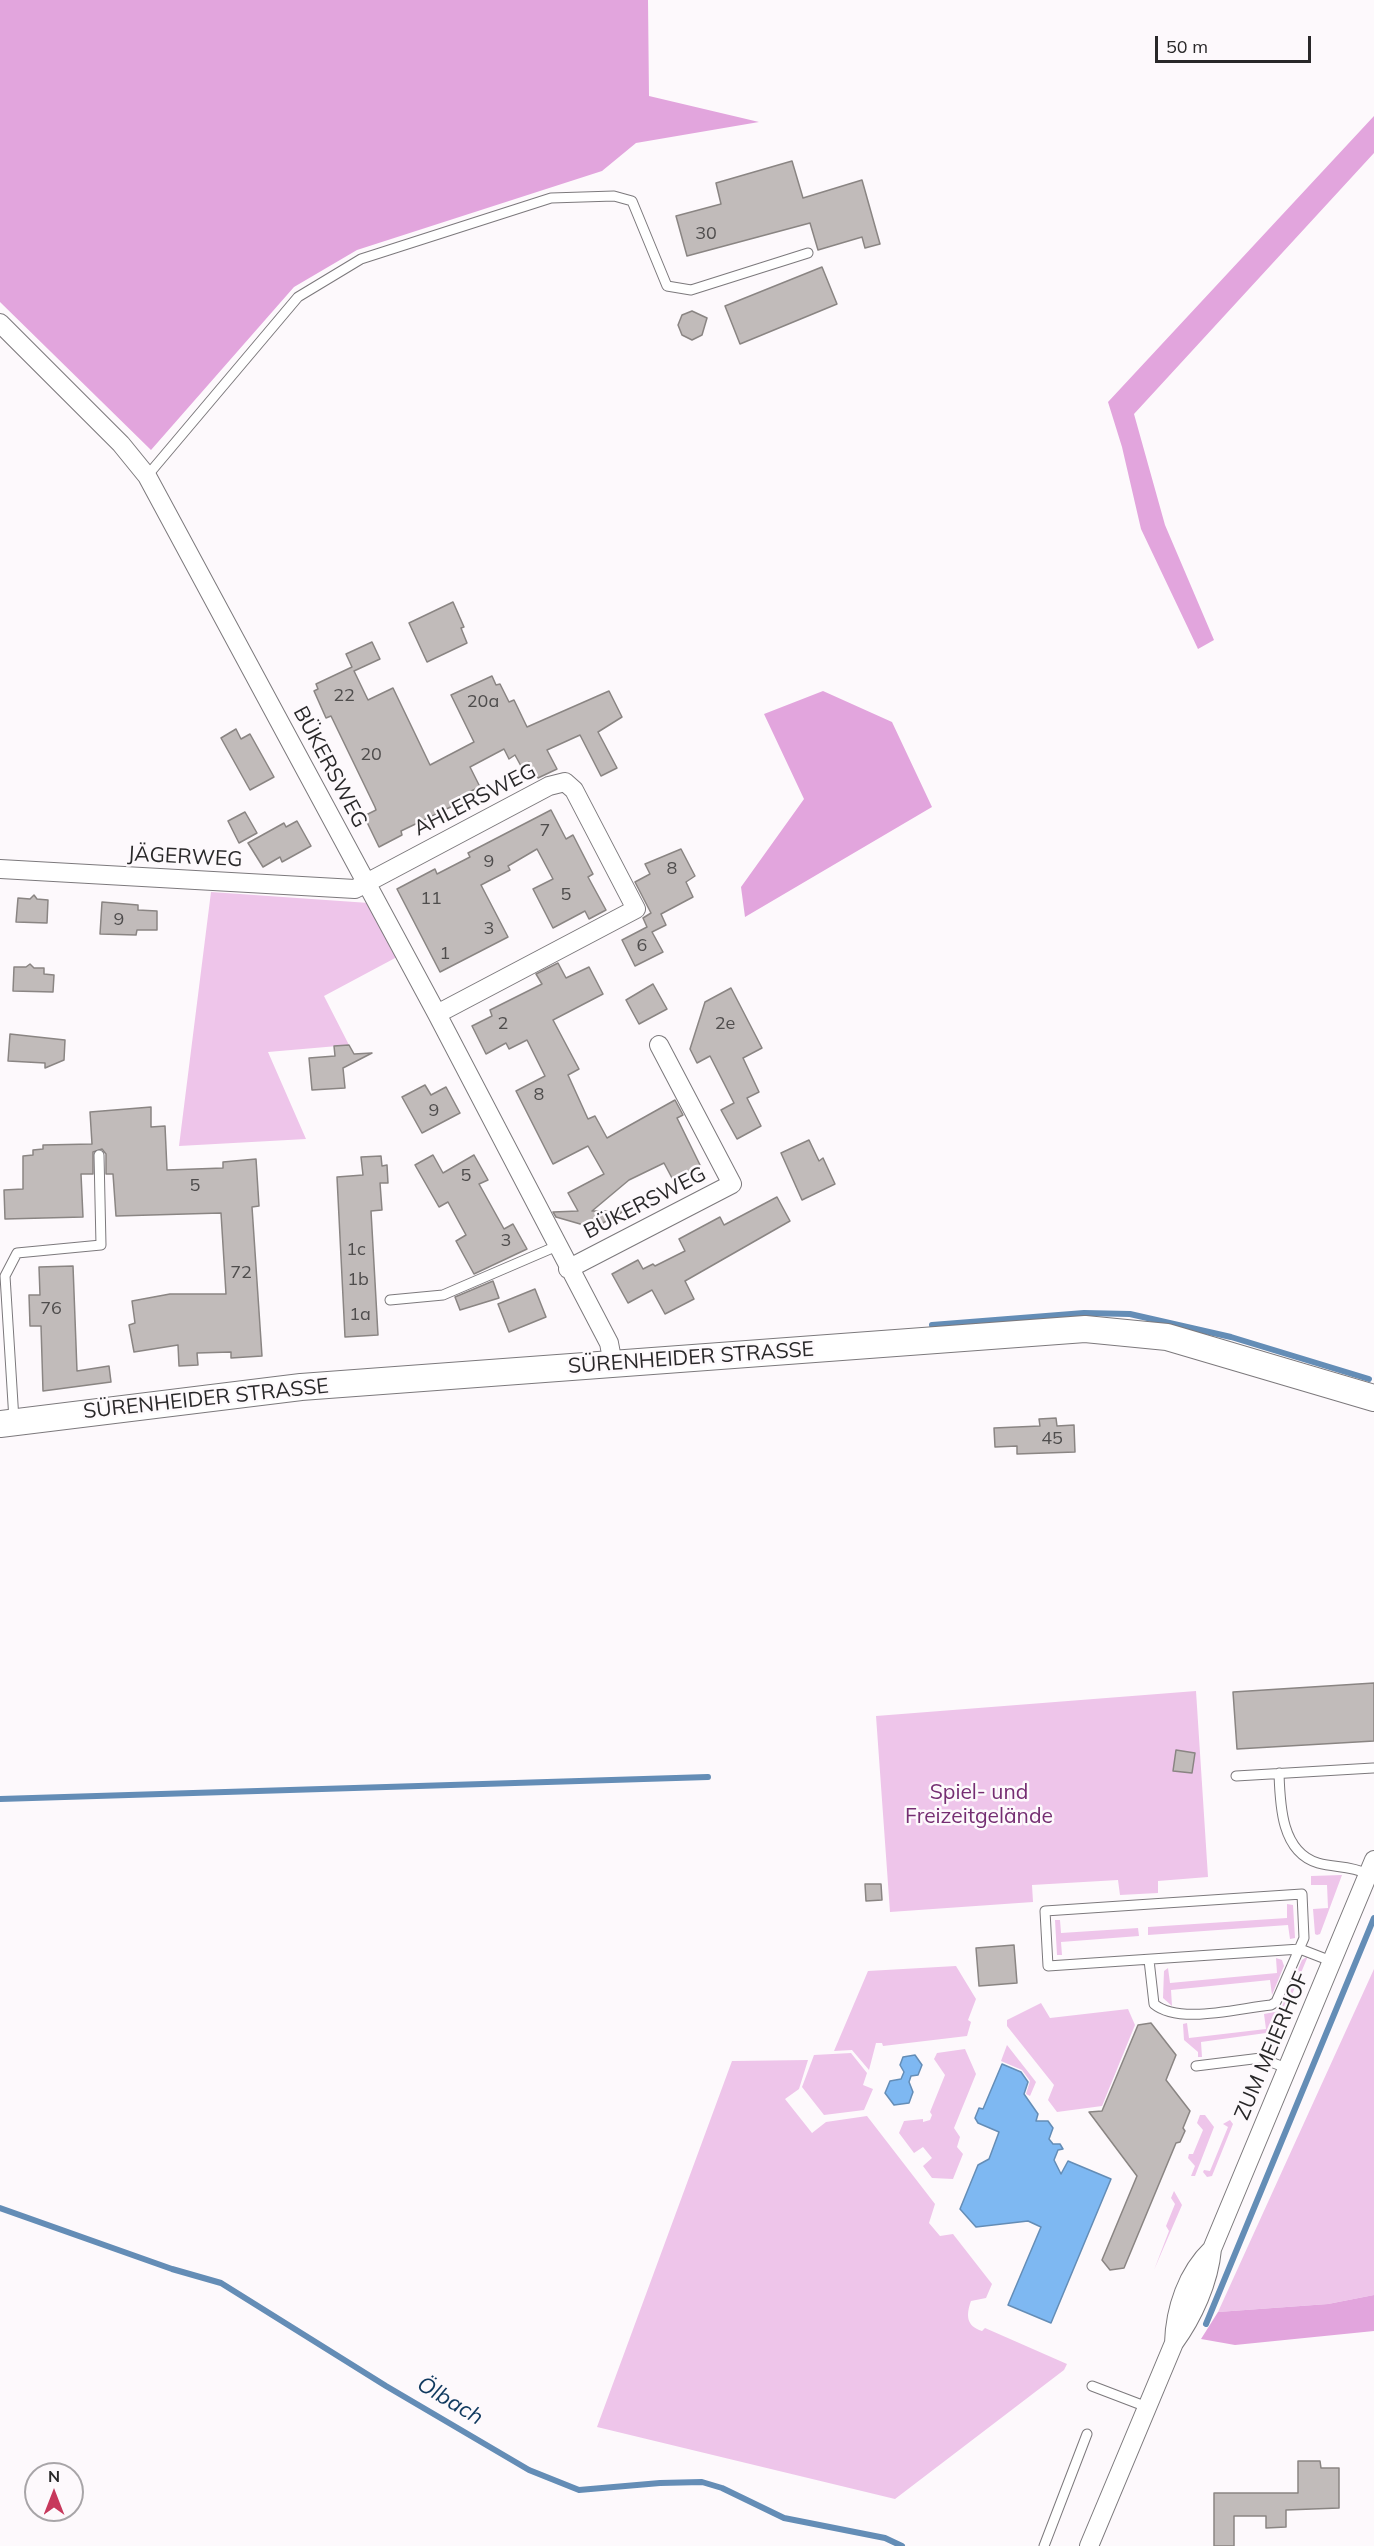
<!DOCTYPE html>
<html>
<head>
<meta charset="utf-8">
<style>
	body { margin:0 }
	#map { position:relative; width:1374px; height:2546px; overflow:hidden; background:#fdf9fc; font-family:Mulish,sans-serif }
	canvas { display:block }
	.north { position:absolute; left:24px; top:2462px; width:60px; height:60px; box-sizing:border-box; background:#fdf9fc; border:2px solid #a8a5a8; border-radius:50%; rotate:0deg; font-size:16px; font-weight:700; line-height:24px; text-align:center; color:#292829 }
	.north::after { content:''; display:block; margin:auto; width:21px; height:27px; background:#c7385c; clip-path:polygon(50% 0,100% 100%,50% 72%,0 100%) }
	.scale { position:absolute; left:1155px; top:36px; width:156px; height:27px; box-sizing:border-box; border:3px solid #292829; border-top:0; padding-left:8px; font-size:18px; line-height:21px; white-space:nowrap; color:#292829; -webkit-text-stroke:4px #fdf9fc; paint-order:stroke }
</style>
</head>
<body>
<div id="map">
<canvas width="1374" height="2546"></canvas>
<div class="north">N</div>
<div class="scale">50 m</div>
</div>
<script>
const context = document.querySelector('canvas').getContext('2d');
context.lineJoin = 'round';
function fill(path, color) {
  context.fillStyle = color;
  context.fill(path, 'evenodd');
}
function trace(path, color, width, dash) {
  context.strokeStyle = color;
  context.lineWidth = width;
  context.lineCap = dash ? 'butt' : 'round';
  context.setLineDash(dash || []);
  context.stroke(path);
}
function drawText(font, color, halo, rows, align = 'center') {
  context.font = font + ' Mulish,sans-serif';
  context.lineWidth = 5;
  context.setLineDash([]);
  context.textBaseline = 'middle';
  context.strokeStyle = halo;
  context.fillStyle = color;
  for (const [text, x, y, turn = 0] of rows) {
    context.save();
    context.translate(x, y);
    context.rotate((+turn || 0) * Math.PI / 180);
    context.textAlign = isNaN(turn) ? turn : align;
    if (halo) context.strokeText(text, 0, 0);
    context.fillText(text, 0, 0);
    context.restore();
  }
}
const green = new Path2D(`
	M211,892L369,903L397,957L324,996L349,1045L268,1052L306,1139L179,1146Z
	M1196,1691L1208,1877L1158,1881V1893L1120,1895L1118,1880L1032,1885L1033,1902L890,1912L876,1716Z
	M1342,1875L1320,1934L1317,1935L1315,1934L1313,1909L1328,1908L1327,1885H1311V1876Z
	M1287,1904L1293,1905L1295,1938L1290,1939L1288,1925L1148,1935V1927L1287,1918Z
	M1055,1920H1060L1061,1933L1138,1928L1139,1936L1061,1942L1062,1955H1057Z
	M1308,1956L1283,2016L1282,2027L1273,2049L1268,2048L1266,2033L1201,2042L1202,2057H1198V2052L1184,2040L1183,2024L1187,2023L1189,2038L1266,2029L1264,2014L1280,2011L1302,1960Z
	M1276,1958L1282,1960L1284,1966L1272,1995L1270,1980L1171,1990L1172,2006L1163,1998L1164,1971L1168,1968L1170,1983L1277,1973Z
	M956,1966L976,1999L968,2020L971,2022L967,2036L883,2046L882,2043H876L869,2070L852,2050L834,2051L868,1971Z
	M1374,1969V2295L1328,2304L1218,2312Z
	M1041,2003L1050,2018L1128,2009L1135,2025L1102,2106L1057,2112L1048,2100L1054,2085L1007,2026V2020Z
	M1007,2045L1036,2082L1030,2096L1026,2094L1030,2081L1022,2070L1001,2061Z
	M965,2049L976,2074L954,2128L960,2137L957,2147L963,2154L953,2179L932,2178L923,2166L932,2158L923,2147L914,2153L899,2133L904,2121L923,2119V2122L930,2120L932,2115L930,2112L945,2075L934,2059L937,2053Z
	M851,2053L867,2073L863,2085L873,2089L864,2110L824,2115L802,2087L814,2055Z
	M808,2060L799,2089L785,2099L812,2133L826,2122L867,2116L935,2204L929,2223L940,2236L953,2234L992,2284L986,2298L971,2301C966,2315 966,2326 982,2331L985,2328L1067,2364L1064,2370L895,2499L597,2427L732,2061Z
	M1200,2115H1205L1214,2127L1195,2176H1191L1195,2166L1188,2158L1189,2154H1193L1203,2130L1197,2123Z
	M1230,2120L1233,2124L1212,2176L1207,2177L1203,2172L1204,2170L1210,2171L1228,2127L1223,2124Z
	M1174,2191L1182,2205L1154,2270L1169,2231L1166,2226L1175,2204L1171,2198Z`);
const forest = new Path2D(`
	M0,0H648L649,96L759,122L636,143L602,171L357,250L294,287L151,450L0,302Z
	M1374,116V153L1134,414L1165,525L1214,640L1198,649L1141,529L1122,447L1108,402Z
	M823,691L892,722L932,807L745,917L741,887L804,799L764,714Z
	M1374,2295V2331L1235,2345L1201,2339L1218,2312L1328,2304Z`);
const water = new Path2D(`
	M915,2055L922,2065L918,2075L911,2076L909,2082L913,2092L909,2103L894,2105L885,2093L890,2081L901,2079L904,2072L900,2065L903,2057Z
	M1002,2064L1021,2072L1028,2082L1024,2094L1038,2114L1036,2121H1048L1053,2128L1049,2139L1053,2144H1060L1063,2149L1058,2150L1054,2160L1061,2174L1068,2161L1111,2179L1051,2323L1008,2305L1041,2227L1028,2221L976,2227L960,2209L978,2165L989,2159L999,2132L978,2123L975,2118L979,2108L983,2109Z`);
const stream = new Path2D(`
	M932,1325L1084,1313L1130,1314L1231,1337L1369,1379
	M0,1799L708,1777
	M0,2208L172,2269L221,2283L386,2386L529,2470L579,2490L660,2483L702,2482L722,2488L784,2518L885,2538L902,2546
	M1206,2324L1374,1918`);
const building = new Path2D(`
	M792,161L803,198L862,180L880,244L865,248L862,237L818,250L810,223L687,256L676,216L721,204L716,183Z
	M822,267L837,304L740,344L725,306Z
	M692,311L707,318L702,335L692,340L682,335L678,325L682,315Z
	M453,602L464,627L461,628L467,643L427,662L409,623Z
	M372,642L380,659L354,671L368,700L393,688L430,765L474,742L451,695L492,676L496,685L500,684L509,702L514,700L527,727L609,691L622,717L598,732L617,768L601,776L580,735L547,750L557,769L538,778L529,762L521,766L515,755L509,759L504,749L470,767L480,787L460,796L463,801L401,831L402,835L379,847L364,816L376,810L375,807L331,716L326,718L314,691L318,689L316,684L352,667L346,654Z
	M236,729L241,739L250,734L274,777L250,790L221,738Z
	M551,810L566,839L573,835L593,874L588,877L606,910L589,919L585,911L553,928L533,889L553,879L537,849L508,866L510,870L481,885L508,937L440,972L397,889L435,869L437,874L470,857L468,853Z
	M245,812L257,833L239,843L228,821Z
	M297,821L311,846L282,862L280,857L263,867L248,843L284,823L286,827Z
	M681,849L695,876L686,882L693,897L661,914L666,925L652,932L663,952L635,966L622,940L647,927L643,918L651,913L635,882L650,874L645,864Z
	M34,895L37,899L48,900L47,923L16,922L18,898L30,899Z
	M102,902L138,905V910L157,911V930H137L136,935L100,934Z
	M558,963L566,978L589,967L603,994L553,1020L579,1069L568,1075L588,1119L595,1116L607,1138L675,1100L683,1115L677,1118L701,1167L679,1178H672L664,1163L629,1180L592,1211H624L594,1228L556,1217L553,1212L578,1211L568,1193L604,1174L588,1146L553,1164L516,1091L545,1076L527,1040L509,1049L506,1043L486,1054L472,1026L492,1016L490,1010L542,984L536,974Z
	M30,964L34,968H44V974L54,975L53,992L13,991L14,967H26Z
	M653,984L667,1009L639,1024L626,1000Z
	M731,988L762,1048L743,1058L759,1092L747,1098L761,1126L737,1139L721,1110L734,1103L710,1056L697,1063L690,1049L705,1002Z
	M10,1034L65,1040L64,1060L45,1068V1063L8,1061Z
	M349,1045L354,1054L372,1053L343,1068L345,1088L312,1090L309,1058L335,1056L334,1046Z
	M425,1085L431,1095L446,1087L460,1113L422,1133L402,1097Z
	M151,1107V1127L165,1126L167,1170L223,1168V1162L256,1159L259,1206L252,1207L262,1356L231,1358V1352L197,1353L198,1365L179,1366L178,1345L134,1352L129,1325L135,1323L132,1301L170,1294H226L221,1213L116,1216L113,1174H106V1154L102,1149L93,1152V1174H81L83,1217L5,1219L4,1190L23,1189V1156L33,1155V1150L43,1149V1145L92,1144L90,1112Z
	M809,1140L819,1161L823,1158L835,1184L802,1200L781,1153Z
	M433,1155L443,1173L474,1155L488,1180L479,1184L504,1229L513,1224L527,1249L474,1274L456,1241L466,1235L448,1202L439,1207L415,1165Z
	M381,1156L382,1166L387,1165L388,1183H380L382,1210L371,1211L378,1335L345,1337L337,1177L363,1175L361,1157Z
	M777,1197L790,1221L685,1281L694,1299L665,1314L652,1290L628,1303L612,1274L638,1260L643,1269L653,1264L655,1266L685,1251L679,1239L720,1217L724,1225Z
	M73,1266L77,1371L109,1366L111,1382L43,1391L41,1326H30L29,1295H40L39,1267Z
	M493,1281L499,1298L460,1310L455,1297Z
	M535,1289L546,1317L509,1332L498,1304Z
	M1056,1418L1057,1426L1074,1425L1075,1452L1017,1454V1446L995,1447L994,1428L1040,1426L1039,1419Z
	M1374,1683V1741L1237,1749L1233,1692Z
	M1176,1750L1195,1753L1192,1773L1173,1771Z
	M865,1884H881L882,1900L866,1901Z
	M1014,1945L1017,1983L979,1986L976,1948Z
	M1151,2023L1176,2055L1166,2080L1190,2111L1183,2128L1185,2131L1180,2142L1176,2143L1124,2268L1110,2270L1102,2260L1137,2176L1089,2112L1102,2111L1138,2025Z
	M1298,2461H1320L1321,2468H1339V2508L1286,2510V2527L1266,2528V2516H1234V2546H1214V2493H1298Z`);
const service = new Path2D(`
	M147,476L298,297L361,259L551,198L614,196L632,201L667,286L691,290L808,253
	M390,1300L443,1295L557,1246
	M14,1420L5,1276L17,1253L101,1245L99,1155
	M1279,1773C1280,1804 1281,1852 1318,1863C1336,1868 1349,1865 1368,1874
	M1236,1776L1373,1768
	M1149,1960L1154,2004C1179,2025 1239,2008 1271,2005L1276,2002L1304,1938L1302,1894L1045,1911L1048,1966L1300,1949L1331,1961
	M1196,2066L1261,2058L1286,2068
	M1092,2386L1147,2407
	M1044,2546L1087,2434`);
const minor = new Path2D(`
	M0,323L121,444L147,476L437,1014L609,1343L613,1364
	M0,869L355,889L549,786L565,782L574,790L636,909L437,1014
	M568,1269L732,1184L659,1045
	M1174,2343C1175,2309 1187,2273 1212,2249
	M1089,2546L1174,2343C1193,2317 1209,2282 1212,2249L1374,1860`);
const secondary = new Path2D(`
	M0,1424L301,1387L1085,1329L1167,1337L1374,1398`);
const numberNames = [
	["30",706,234],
	["22",344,696],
	["20a",483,702],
	["20",371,755],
	["7",545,831],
	["9",489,862],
	["8",672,869],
	["5",566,895],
	["11",431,899],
	["9",119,920],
	["3",489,929],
	["6",642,946],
	["1",445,954],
	["2",503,1024],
	["2e",725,1024],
	["8",539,1095],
	["9",434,1111],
	["5",466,1176],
	["5",195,1186],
	["3",506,1241],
	["1c",356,1250],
	["72",241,1273],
	["1b",358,1280],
	["76",51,1309],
	["1a",360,1315],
	["45",1052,1439]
];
const streetNames = [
	["BÜKERSWEG",330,767,62],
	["AHLERSWEG",475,800,-27],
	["JÄGERWEG",185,857,3],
	["BÜKERSWEG",645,1203,-27],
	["SÜRENHEIDER STRASSE",691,1358,-4],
	["SÜRENHEIDER STRASSE",206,1399,-6],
	["ZUM MEIERHOF",1272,2046,-67]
];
const parkNames = [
	["Spiel- und",979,1793],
	["Freizeitgelände",979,1817]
];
const waterNames = [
	["Ölbach",450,2401,31]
];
fill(green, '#eec5ea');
fill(forest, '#e2a5dd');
fill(water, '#7eb8f2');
trace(water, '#648db6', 1.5);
trace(stream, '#648db6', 6);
fill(building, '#c1bbba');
trace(building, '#8a8583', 1.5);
trace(service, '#7c797c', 11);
trace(minor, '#7c797c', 20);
trace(secondary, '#7c797c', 28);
trace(service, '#fff', 9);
trace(minor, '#fff', 18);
trace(secondary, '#fff', 26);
drawText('18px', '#4f4d4d', null, numberNames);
drawText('21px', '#292829', '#fdf9fc', streetNames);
drawText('21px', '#752e72', '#fdf9fc', parkNames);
drawText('italic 22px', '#0f395e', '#fdf9fc', waterNames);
</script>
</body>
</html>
